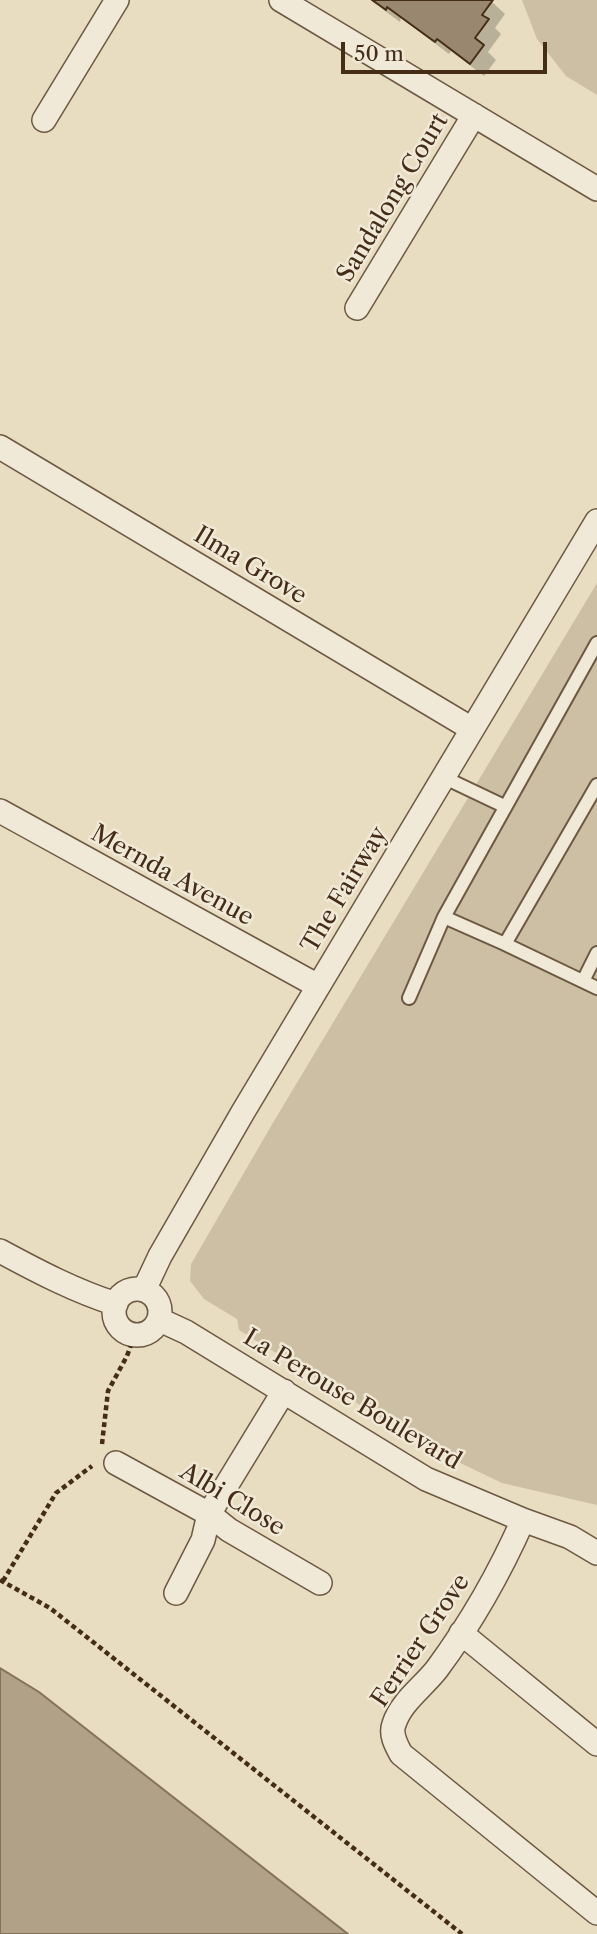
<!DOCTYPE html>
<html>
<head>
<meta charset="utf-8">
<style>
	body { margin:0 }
	#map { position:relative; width:597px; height:1934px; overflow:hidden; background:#e8ddc1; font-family:"Libre Caslon Text",serif }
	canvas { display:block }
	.scale { position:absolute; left:341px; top:42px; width:206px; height:32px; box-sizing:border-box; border:4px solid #442c17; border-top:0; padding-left:9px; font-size:21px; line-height:24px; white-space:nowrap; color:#442c17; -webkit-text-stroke:5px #f0e9d7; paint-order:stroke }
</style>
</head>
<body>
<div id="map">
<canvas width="597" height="1934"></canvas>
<div class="scale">50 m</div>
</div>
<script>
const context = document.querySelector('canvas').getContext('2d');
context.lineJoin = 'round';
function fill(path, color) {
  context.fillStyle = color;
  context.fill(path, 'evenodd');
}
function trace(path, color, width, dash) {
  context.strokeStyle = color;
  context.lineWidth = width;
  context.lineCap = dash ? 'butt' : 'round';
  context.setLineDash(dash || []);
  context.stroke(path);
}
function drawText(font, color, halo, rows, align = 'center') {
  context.font = font + ' "Libre Caslon Text",serif';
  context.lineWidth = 5;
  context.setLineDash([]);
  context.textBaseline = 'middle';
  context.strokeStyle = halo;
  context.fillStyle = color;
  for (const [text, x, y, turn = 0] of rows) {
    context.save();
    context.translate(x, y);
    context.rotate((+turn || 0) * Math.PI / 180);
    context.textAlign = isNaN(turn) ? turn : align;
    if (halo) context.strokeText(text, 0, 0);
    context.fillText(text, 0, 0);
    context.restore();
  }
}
const green = new Path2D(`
	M522,0H597V95L566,76L537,39Z
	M597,583V1505L502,1483L431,1449L239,1330L237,1319L204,1299L190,1281L191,1264L274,1121Z`);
const water = new Path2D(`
	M0,1668L39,1692L348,1934H0Z`);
const shadow = new Path2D(`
	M374,0H494L492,2L505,14L495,28L501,34L488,52L496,60L484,76L451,51L449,54L401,18L400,22L385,11Z`);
const building = new Path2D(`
	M372,0H493L482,15L489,19L475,38L484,45L470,64L437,39L435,42L387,7L386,10Z`);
const path = new Path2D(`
	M102,1444L108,1391L127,1356L134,1336
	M0,1580L50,1608L462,1934
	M3,1581L56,1493L92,1466`);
const service = new Path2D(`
	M443,777L504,806
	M444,917L505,944L597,988
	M505,944L597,785
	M583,981L597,953
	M409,998L444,917L597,643`);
const minor = new Path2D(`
	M281,0L597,189
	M44,120L117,0
	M357,308L474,115
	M0,447L472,729
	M0,811L318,986
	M0,1251C37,1271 75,1291 116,1304
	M114 1312a23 23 0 1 1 46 0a23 23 0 1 1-46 0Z
	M144,1290L160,1256L243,1112L597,521
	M160,1320L186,1332L426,1479L523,1520L570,1537L597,1553
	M116,1463L209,1514L229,1530L320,1583
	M523,1520C500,1572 471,1623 437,1669C423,1687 401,1702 394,1724C390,1734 396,1745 401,1754L597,1913
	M176,1593L203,1540L209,1514L284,1391
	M461,1633L597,1744`);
const streetNames = [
	["Sandalong Court",393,198,-59],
	["Ilma Grove",250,566,31],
	["Mernda Avenue",172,876,29],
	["The Fairway",345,890,-59],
	["La Perouse Boulevard",352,1400,31],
	["Albi Close",232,1500,31],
	["Ferrier Grove",421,1641,-56]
];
fill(green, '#ccbfa4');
fill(water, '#b0a187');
trace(water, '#85725a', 2);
fill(shadow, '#0003');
fill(building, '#99886f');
trace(building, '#442c17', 2);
trace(service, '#6d5842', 16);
trace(minor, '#6d5842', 26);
trace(path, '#442c17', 4.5, [5, 3.5]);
trace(service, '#f0e9d7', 12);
trace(minor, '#f0e9d7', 23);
drawText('24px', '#442c17', '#f0e9d7', streetNames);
</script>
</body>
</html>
